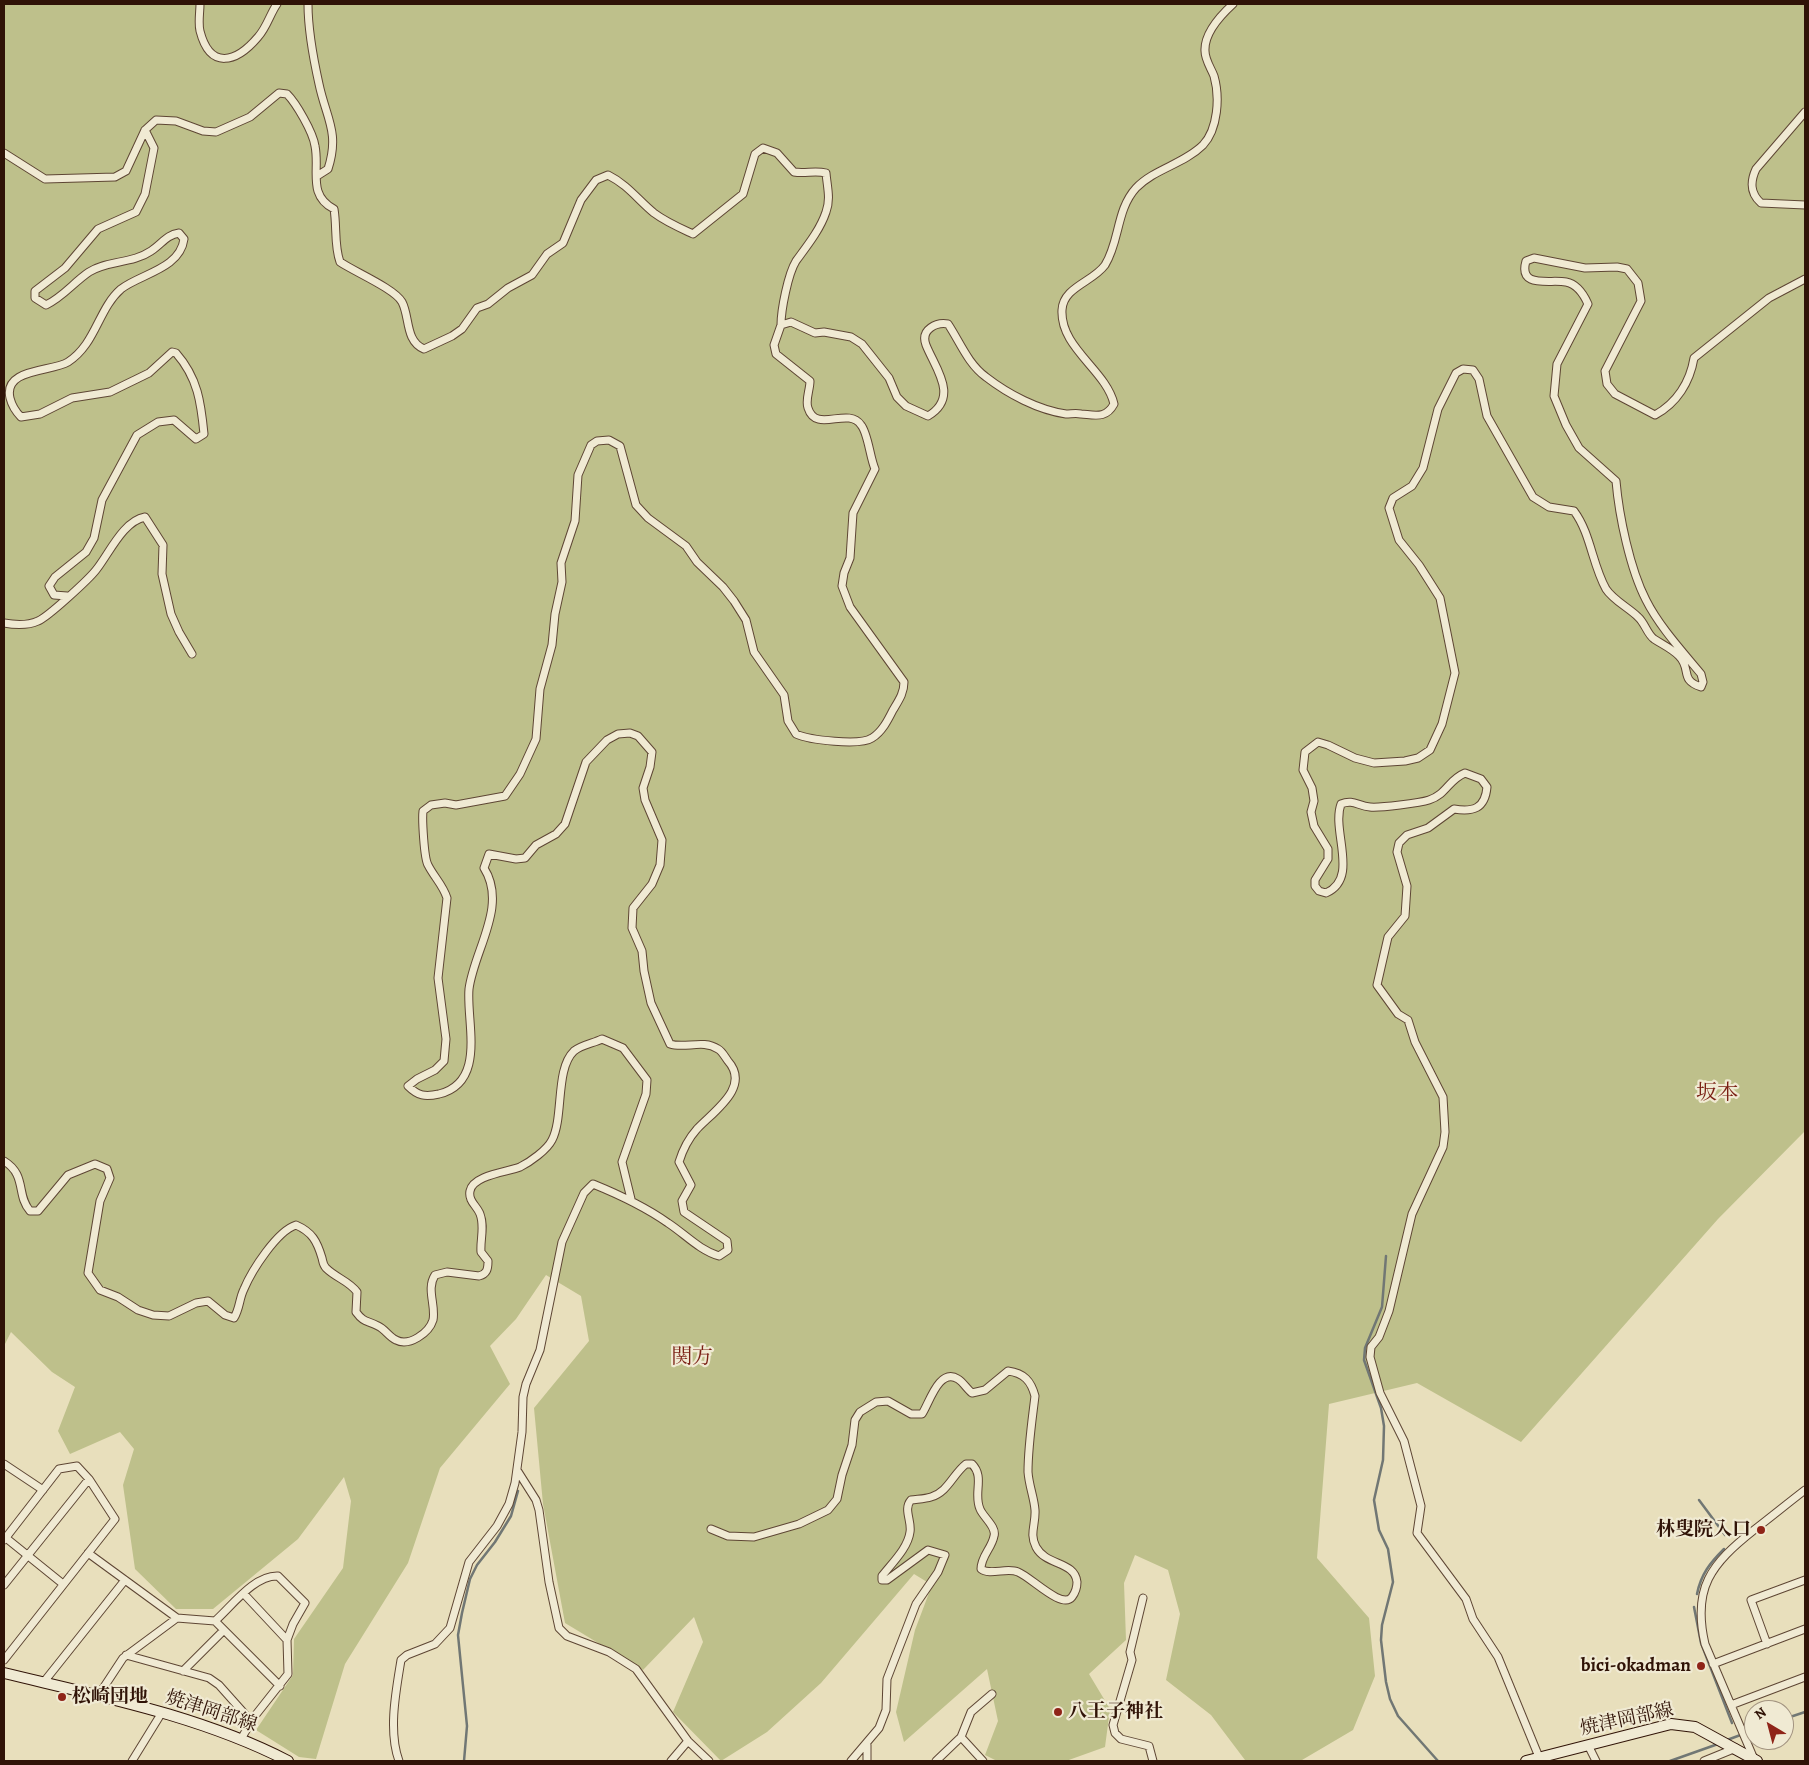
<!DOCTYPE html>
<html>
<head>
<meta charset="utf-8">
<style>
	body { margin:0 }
	#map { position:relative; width:1809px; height:1765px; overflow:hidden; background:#e8dfbc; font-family:Alegreya,serif }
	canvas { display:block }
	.frame { position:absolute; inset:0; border:5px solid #301307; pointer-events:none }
	.north { position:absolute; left:1744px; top:1700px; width:50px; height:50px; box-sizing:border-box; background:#f0ead3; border:1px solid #a39481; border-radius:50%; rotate:323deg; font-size:14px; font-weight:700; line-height:20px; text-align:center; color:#301307 }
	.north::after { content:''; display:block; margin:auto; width:18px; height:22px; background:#8f2418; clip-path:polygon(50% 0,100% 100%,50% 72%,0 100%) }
</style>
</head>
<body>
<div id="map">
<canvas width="1809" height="1765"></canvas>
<div class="frame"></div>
<div class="north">N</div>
</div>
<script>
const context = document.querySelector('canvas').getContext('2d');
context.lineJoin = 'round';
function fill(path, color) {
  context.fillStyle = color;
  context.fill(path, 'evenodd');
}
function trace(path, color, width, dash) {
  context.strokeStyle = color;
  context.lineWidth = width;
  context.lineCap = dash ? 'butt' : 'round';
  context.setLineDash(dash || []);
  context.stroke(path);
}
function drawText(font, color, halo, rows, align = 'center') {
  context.font = font + ' Alegreya,"Noto Serif JP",serif';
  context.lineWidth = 4.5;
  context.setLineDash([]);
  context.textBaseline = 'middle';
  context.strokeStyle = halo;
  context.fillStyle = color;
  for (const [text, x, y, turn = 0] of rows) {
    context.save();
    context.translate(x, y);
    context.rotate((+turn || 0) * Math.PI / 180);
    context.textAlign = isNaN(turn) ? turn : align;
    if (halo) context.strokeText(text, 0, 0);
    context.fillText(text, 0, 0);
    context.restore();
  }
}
const green = new Path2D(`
	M4,4H1805V1131L1718,1219L1521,1442L1417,1383L1329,1404L1317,1558L1369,1618L1375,1676L1353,1730L1302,1760H1245L1211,1715L1166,1680L1180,1614L1168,1570L1135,1555L1124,1583L1126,1640L1089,1674L1110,1709L1105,1747L1066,1761H997L985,1755L998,1721L987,1669L904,1742L896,1712L915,1630L932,1585L914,1574L821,1683L767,1732L721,1761L673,1712L703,1642L694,1617L643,1670L565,1623L543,1504L534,1408L589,1341L581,1296L546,1275L516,1319L490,1346L510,1384L440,1468L408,1563L345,1664L316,1759L299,1757L256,1730L293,1675L294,1639L343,1568L351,1501L344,1477L298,1539L213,1609H176L135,1569L123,1485L134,1449L120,1432L70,1454L58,1431L75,1387L52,1372L11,1332L4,1346Z`);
const stream = new Path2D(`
	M1386,1256L1382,1307L1365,1348L1364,1360L1381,1408L1384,1426L1383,1460L1374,1500L1379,1530L1388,1549L1393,1582L1382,1625L1381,1640L1386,1682L1390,1699L1398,1716L1438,1761
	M1699,1500L1725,1535
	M1697,1594C1701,1574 1710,1563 1724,1549
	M1694,1607L1701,1643L1732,1723
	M1784,1719L1805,1712
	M1727,1740L1754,1730
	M464,1761L467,1726L458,1635L462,1613L470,1579L477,1565L495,1542L511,1516L518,1491
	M1670,1761L1718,1744`);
const street = new Path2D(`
	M200,4C200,12 198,23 200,31C210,70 236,63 258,37C267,27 270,14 277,4
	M308,4C308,31 313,57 319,84C326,118 340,132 328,169L317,176
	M1805,112L1756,169C1750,182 1750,193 1761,203L1805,205
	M4,153L45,179L115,177L126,171L145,130L156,120L176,121L203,131L216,132L250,117L279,93L287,94C296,103 313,132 315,146C320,170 307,195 334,209C337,226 334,246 340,262C355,272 395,289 402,302C410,317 405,341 424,349L452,336L462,329L477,308L488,304L508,288L532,275L547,254L563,243L581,200L596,180L608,175C628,185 638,200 654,213C666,222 680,228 693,234L743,194L755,154L763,148L777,153L794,172C806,174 814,170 826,173C827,186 831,199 826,212C820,230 807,246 796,261C788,274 781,310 781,325
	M67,596L54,595L49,586L55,577L86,552L94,538L102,500L137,435L158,422L174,420L196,439L204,434C201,403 198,378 176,353L172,352L149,373L110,392L72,398L40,414L21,417C15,411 12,406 10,398C3,368 52,372 68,362C96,344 98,309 121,289C140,274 180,269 184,239L179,233C166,235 162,244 151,251C132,264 108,260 89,272C74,282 63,297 46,305L35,298V291L65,268L98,229L136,212L145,194L154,148L145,130
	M4,623C15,625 27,626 38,621C48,617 89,579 96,570C109,554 123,521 145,517L163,545L162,574L171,614L179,632L192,654
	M4,1161C27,1175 16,1195 30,1211H38L68,1175L95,1164L107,1169L110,1178L100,1201L88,1273L100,1290L118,1297L138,1310L153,1315L169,1316L196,1303L208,1301L225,1315L234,1318C240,1308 239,1299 244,1289C252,1270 277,1231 296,1225C312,1232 317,1241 322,1258C323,1262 323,1265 326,1268C336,1278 349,1281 357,1292L356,1312C364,1323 367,1320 378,1326C385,1329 389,1337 396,1340C409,1347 429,1333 433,1320C436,1305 426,1289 435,1275L447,1272L479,1276C487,1274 488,1269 488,1261L481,1252C480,1239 485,1227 480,1214C477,1206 468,1201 470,1191C473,1175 508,1172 520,1167C530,1162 547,1150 552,1140C564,1117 555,1069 574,1051C581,1045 594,1043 602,1039L623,1048L647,1080L646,1094L622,1162L631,1199
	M4,1464L43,1490
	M517,1470L536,1500L539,1510L549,1582L559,1628L567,1636L609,1652L636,1669L688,1741L709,1761
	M711,1529L728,1536L754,1537L799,1524L828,1510L837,1499L842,1475L852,1445L855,1420L860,1412L876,1402L888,1401L911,1414H922C929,1404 939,1367 958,1379C963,1382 967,1389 972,1393L985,1390L1008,1371C1024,1373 1031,1381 1035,1396C1032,1421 1028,1447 1028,1472C1029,1486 1034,1497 1035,1510C1036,1524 1029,1534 1036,1547C1046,1566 1075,1561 1077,1582C1077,1587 1075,1593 1072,1597C1062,1610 1031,1577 1018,1572C1007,1567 990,1576 981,1569C981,1556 992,1548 994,1536C997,1527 983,1517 980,1509C973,1493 985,1477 972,1464H966C953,1474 948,1492 931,1497C925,1499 918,1499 911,1500C903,1509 912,1521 910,1532C908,1548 892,1563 882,1576V1580H887L928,1550L945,1555L938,1572L916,1604L887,1679L886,1710L879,1728L851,1761
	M6,1538L63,1584
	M4,1540L59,1469L77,1466L89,1479L115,1519L4,1660
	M88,1553L177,1618L123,1658L98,1696
	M4,1585L89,1479
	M244,1594L287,1640
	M1143,1598L1130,1652L1132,1660L1113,1725L1115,1733L1121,1739L1149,1746L1153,1761
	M177,1618L215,1621C232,1606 254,1575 278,1576L305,1603L293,1624L287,1640L288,1674L254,1717L241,1739
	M215,1621L280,1686
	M1767,1644L1751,1600L1805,1580
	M126,1655L209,1678L219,1685L252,1722
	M1713,1664L1805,1629
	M183,1671L224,1630
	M43,1683L125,1580
	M1731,1705L1805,1677
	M961,1737L983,1761
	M867,1745V1761
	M1588,1745L1596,1761
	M1539,1757L1498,1657L1473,1619L1466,1599L1417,1533L1421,1506L1404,1441L1380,1393L1370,1357L1371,1347L1379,1337L1389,1311L1412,1214L1443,1147L1445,1132L1443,1097L1415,1042L1408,1020L1398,1014L1377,985L1388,937L1405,916L1407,886L1397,852L1399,843L1407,835L1428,828L1454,809C1473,812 1485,809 1487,787L1481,779L1465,773C1448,780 1447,794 1429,800C1420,803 1380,808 1370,807C1358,806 1353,799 1341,804C1331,831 1360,878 1326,893L1319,891L1315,886V880L1328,859V849L1314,826L1311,812L1314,801L1312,788L1303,770L1305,752L1318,742L1328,745L1355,758L1374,763L1405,761L1418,758L1430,750L1442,724L1455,673L1440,598L1419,565L1399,540L1389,508L1393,498L1412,486L1423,468L1438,409L1456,373L1463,369L1473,370L1479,379L1487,416L1533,497L1549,507L1574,511C1591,534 1592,564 1606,589C1613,600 1629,608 1638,617C1645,623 1647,634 1654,639C1663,645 1671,648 1679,656C1692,669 1679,680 1701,687L1703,682L1701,674C1682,651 1659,626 1646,600C1630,569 1619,516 1616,481L1579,448L1566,425L1554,396L1557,364L1588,304C1584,295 1577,284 1566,282C1550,279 1518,289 1526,261L1534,258L1585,268L1617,267L1627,269L1638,283L1641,301L1605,371L1607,384L1615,394L1655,415C1677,403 1690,382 1694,358L1769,298L1805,279
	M1754,1759L1705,1644C1692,1588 1711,1564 1754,1530C1771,1517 1788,1503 1805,1490
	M132,1761L161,1714
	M399,1761C388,1731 396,1691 401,1660L407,1655L435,1644L450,1628L469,1562L497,1526L509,1504L515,1483L522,1432L523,1397L526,1384L540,1350L562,1242L584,1193L593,1184C620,1195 644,1206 668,1223C685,1234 699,1250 719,1256L728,1250L727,1241L684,1212L682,1201L691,1185L679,1162C683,1149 688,1139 697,1129C714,1111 751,1087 728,1061C725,1057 722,1051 718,1049C703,1039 685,1049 670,1044L651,1003L644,971L642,951L632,928L633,908L652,884L660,865L662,840L645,800L643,788L650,767L652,752L638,736L630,733L618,734L607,740L586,762L565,824L556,834L536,845L525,858L516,859L489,854L484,868C508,906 474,950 469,989C466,1022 487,1082 439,1094C425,1097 418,1096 408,1086L417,1079L435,1070L444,1061L446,1039L438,978L447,898C443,885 434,877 428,865C424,858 422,819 423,811L431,805L445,803L456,805L505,796L520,774L536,739L540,689L552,645L555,614L562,582L561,563L575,521L578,475L591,445L597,441L609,440L620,446L636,505L648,518L686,546L697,562L723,587L734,601L746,620L754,652L784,695L788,721L796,734C809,740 860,746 872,738C882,732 888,720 893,710C899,700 904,693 904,682L850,607L842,586L844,573L850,558L853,513L875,469C870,458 868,433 861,425C848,406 816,434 808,408C805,400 810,390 810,381L776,354L774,345L781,325L791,322L815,333L824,332L851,337L862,344L889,378L897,397L906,406L928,416C960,397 935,368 926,345C920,329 937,322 948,324C960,342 968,364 986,377C1008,394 1038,410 1066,414C1071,414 1076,413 1081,414C1095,415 1106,419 1114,404C1106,370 1060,348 1062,310C1063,287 1093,282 1105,265C1120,241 1116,210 1136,188C1154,169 1184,164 1203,145C1218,129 1220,97 1214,76C1211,68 1205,60 1205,51C1204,33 1221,15 1233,4
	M671,1761L688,1741
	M936,1761L961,1737L971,1712L992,1694
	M1704,1761L1736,1748`);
const secondary = new Path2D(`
	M4,1673C99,1696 201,1716 288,1761
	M1526,1761L1671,1724L1695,1727L1757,1761`);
const markers = [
	[1761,1530,5,"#8f2418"],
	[1701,1666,5,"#8f2418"],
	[62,1697,5,"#8f2418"],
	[1058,1712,5,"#8f2418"]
];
const poiNames = [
	["林叟院入口",1751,1530],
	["bici-okadman",1691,1666],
	["松崎団地",72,1697,"left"],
	["八王子神社",1068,1712,"left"]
];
const streetNames = [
	["焼津岡部線",211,1712,18],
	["焼津岡部線",1627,1720,-12]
];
const quarterNames = [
	["坂本",1717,1094],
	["関方",692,1358]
];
fill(green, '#bec08b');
trace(stream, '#717774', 2.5);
trace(street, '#5e4634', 9);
trace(secondary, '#301307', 12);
trace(street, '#f0ead3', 7);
trace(secondary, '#f0ead3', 10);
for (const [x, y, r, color] of markers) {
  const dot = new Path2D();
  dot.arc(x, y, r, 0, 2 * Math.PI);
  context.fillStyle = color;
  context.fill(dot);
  trace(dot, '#f0ead3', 2);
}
drawText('bold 19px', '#301307', '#f0ead3', poiNames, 'right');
drawText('19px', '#301307', '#f0ead3', streetNames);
drawText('21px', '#7a1f14', '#f0ead3', quarterNames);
</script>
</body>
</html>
